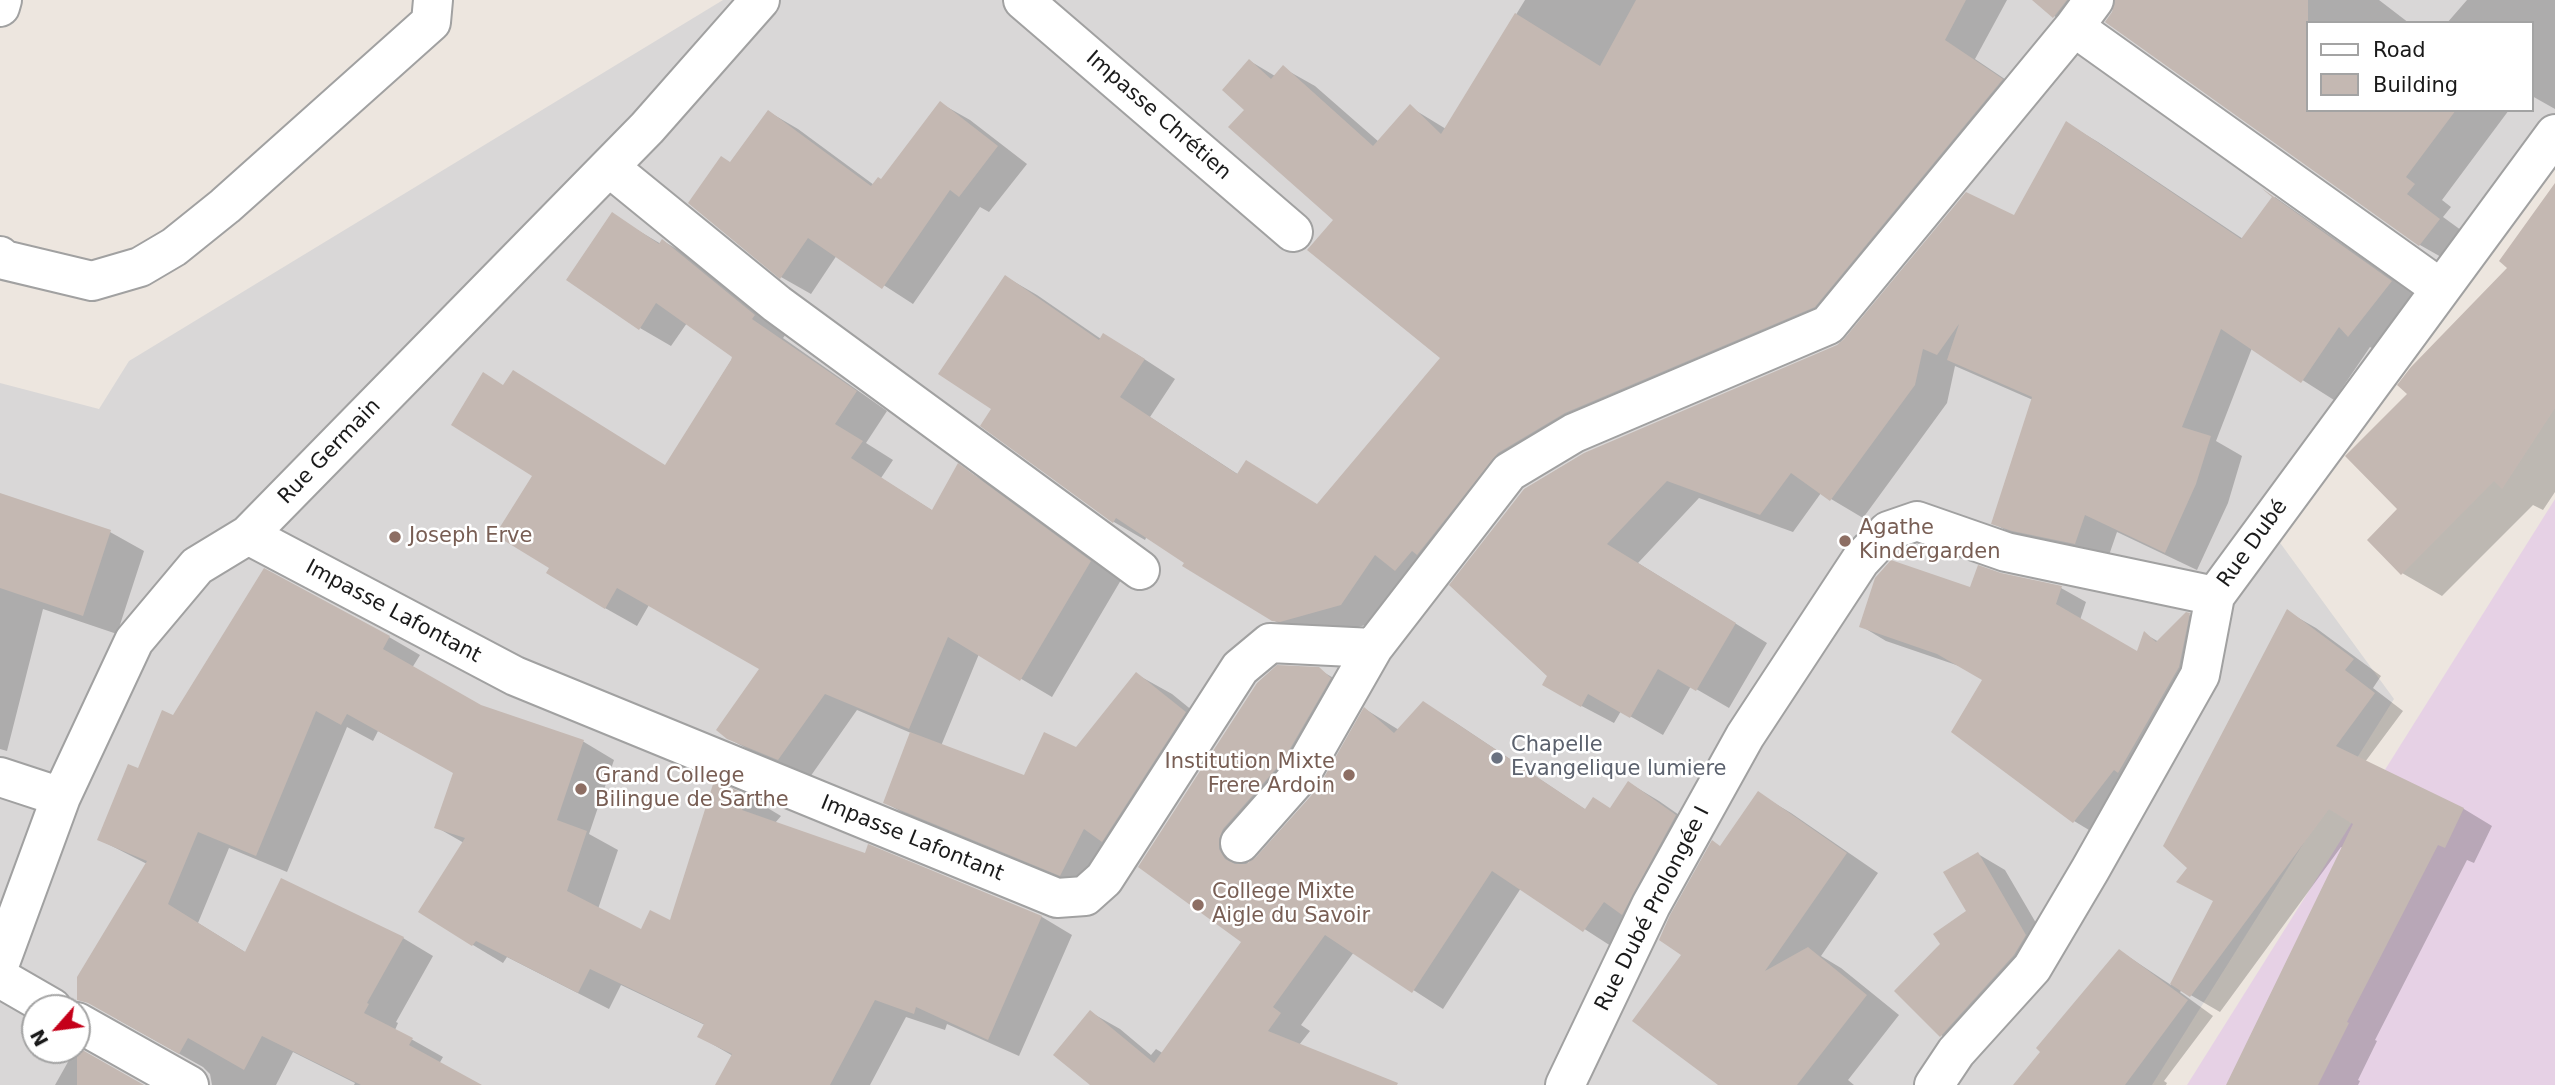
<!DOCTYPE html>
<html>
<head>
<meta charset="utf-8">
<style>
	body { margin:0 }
	#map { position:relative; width:2555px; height:1085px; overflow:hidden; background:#ede6df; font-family:"DejaVu Sans",sans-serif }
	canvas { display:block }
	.legend { position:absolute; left:2306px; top:21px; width:228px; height:91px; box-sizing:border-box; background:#fff; border:2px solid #a3a3a3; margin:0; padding:9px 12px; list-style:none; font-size:21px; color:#1a1a1a }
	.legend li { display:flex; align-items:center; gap:14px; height:35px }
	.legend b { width:35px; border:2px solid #a3a3a3 }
	.north { position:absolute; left:21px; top:994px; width:70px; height:70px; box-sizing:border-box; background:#fff; border:2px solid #a3a3a3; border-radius:50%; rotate:242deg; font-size:19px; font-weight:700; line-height:28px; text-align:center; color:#1a1a1a }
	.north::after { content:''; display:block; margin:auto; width:24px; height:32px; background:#c50019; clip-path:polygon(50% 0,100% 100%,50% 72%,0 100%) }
</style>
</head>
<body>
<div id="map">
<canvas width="2555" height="1085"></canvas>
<ul class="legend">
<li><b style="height:9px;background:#fff"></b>Road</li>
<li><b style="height:19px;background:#c4b8b2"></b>Building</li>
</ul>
<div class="north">N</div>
</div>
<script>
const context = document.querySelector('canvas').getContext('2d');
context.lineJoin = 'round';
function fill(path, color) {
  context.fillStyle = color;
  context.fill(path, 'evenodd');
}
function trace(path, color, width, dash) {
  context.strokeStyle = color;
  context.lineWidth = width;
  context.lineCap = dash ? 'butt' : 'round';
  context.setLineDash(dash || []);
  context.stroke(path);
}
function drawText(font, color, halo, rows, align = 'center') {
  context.font = font + ' "DejaVu Sans",sans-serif';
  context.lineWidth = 5;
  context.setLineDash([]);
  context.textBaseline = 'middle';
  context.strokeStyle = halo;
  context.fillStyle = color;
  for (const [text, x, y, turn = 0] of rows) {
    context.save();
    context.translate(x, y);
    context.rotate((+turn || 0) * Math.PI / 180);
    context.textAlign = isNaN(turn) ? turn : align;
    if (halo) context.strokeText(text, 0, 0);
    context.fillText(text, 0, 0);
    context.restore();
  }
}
const residential = new Path2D(`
	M723,0H2555V158L2278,540L2394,699L2152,1085H0V383L99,409L129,361ZM2308,23H2532V110H2308ZM35,1008H77V1050H35Z`);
const industrial = new Path2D(`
	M2555,499V1085H2187Z`);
const shadow = new Path2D(`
	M1525,0H2007L1975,59L2033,98L1846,324L1529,471L1373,623L1313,639L1306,638L1273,620L1147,536L1145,540L1114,522L982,425L994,409L1006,277L1037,295L1101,339L1135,353L1175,379L1150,417L1239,475L1318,505L1443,358L1246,109L1250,61L1275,76L1283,68L1315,86L1379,142L1410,107L1446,129Z
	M2034,0H2113L2114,1L2086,34L2054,16Z
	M2121,0H2379L2409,23H2308V110H2509L2442,200L2451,207L2443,217L2476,241L2457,266L2420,245Z
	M2467,0H2555V109L2532,96V23H2447Z
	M940,103L970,120L1027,164L989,212L980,207L913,304L837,255L811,294L781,277L690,203L731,164L769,112L798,129L874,185L881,181Z
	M2066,123L2098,142L2243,239L2275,197L2423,300L2381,353L2370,347L2334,400L2252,348L2216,441L2242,456L2228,503L2197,570L2117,532L2107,561L2025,541L1993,523L2033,400L1955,366L1947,403L1863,518L1821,493L1793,532L1699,498L1638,563L1767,643L1729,708L1691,686L1663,735L1621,711L1614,723L1576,703L1452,585L1838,346L2015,217Z
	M2555,186V492L2543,510L2533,505L2442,596L2402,573L2400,509L2409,394L2510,268Z
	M612,215L661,244L663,241L694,259L786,334L783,338L887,411L866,443L893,460L881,478L933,511L958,466L989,484L1121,580L1052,697L979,654L941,746L1025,777L1076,749L1136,674L1172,694L1220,733L1096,895L921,823L886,803L911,733L857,710L810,777L760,756L728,738L762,669L649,605L637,626L605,608L552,567L534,475L504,387L666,466L734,356L687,323L671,346L640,328Z
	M0,494L110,532L144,551L117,634L43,609L7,751L0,749Z
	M2001,575L2061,588L2086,602L2080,620L2138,653L2145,634L2159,642L2189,615L2214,629L2099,836L2074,821L1985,679L1965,668L1886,641L1861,626L1972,589Z
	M2288,612L2316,628L2381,676L2373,688L2403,711L2365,762L2464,809L2492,826L2474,863L2467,860L2375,1040L2377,1041L2358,1080L2360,1081L2358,1085H2227L2343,848L2341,847L2220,1012L2182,990L2180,992L2213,1016L2164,1081L2167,1083L2166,1085H2015L2120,951L2171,985L2215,902L2189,868Z
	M389,637L420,655L412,668L480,706L584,742L614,760L589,834L618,850L598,909L642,931L671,922L715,783L751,798L781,816L775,823L866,855L869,847L1042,917L1072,935L1019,1056L947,1024L945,1030L906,1017L870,1085H737L733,1056L700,1037L705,1025L621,985L609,1009L507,957L503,963L473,945L464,843L436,827L455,772L378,731L373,741L347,727L287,872L229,848L198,923L245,952L403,938L433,956L396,1022L398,1023L395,1030L443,1057L439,1064L478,1085H354L355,1083L293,1052L276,1085H212L210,1074L203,1067L117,1019L147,864L100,840L139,770L174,717Z
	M1318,669L1349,687L1248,857V865L1258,859L1319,789L1365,709L1399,730L1423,704L1453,721L1586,810L1611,809L1629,783L1659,801L1705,833L1614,948L1521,888L1443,1009L1354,952L1301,1025L1310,1031L1299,1045L1358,1085H1092L1090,1012L1120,1029L1151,1055L1156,1049L1164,1054L1243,942L1140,867Z
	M1759,794L1791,813L1878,873L1821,956L1841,968L1899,1015L1848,1080L1854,1085H1720L1683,955L1721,847Z
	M1978,854L2005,870L2053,952L1969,1051L1941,1035L1942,945L1968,912Z
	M77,1048L141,1085H55L73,1053L68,1050Z`);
const building = new Path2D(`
	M1636,0H1966L1945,40L2003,79L1815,307L1565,413L1498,453L1417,555L1412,551L1395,571L1375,555L1341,605L1280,622L1272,621L1182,566L1184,563L1116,518L1113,523L980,426L991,409L938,374L1005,275L1099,340L1103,333L1145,359L1120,397L1237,474L1246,460L1317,504L1440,358L1307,250L1333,220L1228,127L1244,110L1222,90L1249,59L1271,79L1283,65L1373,146L1410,104L1441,134L1515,13L1600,66Z
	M2032,0H2067L2053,18Z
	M2115,0H2308V110H2456L2406,177L2415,184L2407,194L2440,219L2419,246L2105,22L2112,12Z
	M940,101L998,146L959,197L950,190L882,289L808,238L780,279L688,203L721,156L730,162L768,110L871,186L878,177L881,179Z
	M2066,121L2241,239L2272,197L2260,187L2392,281L2348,337L2339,327L2301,383L2221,329L2182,427L2211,436L2196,484L2165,553L2085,515L2075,544L2012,531L1991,524L2032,397L1947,360L1959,324L1937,355L1923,349L1915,385L1830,501L1791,473L1760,515L1667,481L1607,544L1736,623L1696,691L1658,669L1630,718L1588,694L1581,707L1542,685L1547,676L1449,585L1524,489L1584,453L1837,345L1844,339L1966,192L2014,215Z
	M2555,183V408L2502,489L2494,481L2401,575L2367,540L2397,509L2345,456L2407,394L2397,385L2411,367L2507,268L2499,261Z
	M612,212L659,244L662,239L755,315L752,319L857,391L835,424L863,441L851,458L932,510L958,463L1091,561L1020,681L948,637L909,729L825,694L778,760L727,739L716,730L759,669L617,588L605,609L546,573L549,568L495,535L532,476L451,425L483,372L503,385L513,370L665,465L731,360L732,357L656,303L639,330L566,280Z
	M0,493L111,530L83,616L0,588Z
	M1891,560L1970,587L1978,565L2001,573L2062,586L2056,604L2137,651L2144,631L2156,642L2186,612L2190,613L2179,667L2118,773L2114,770L2073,823L1951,732L1982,680L1937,654L1859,627L1875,578Z
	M264,568L390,636L383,649L481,705L584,740L557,820L587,831L567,891L641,929L650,910L670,920L714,781L751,796L742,810L865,853L868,844L1042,916L988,1040L916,1007L914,1014L875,1000L830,1085H715L732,1054L697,1037L704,1024L590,969L578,993L476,941L472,946L418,912L465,838L434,828L453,773L347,714L341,725L316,711L256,856L198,832L168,904L245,952L281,878L404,937L367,1003L369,1004L364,1013L413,1038L409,1045L482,1085H361L262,1036L244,1070L188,1038L179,1054L88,1003L77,1000V977L147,861L97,840L128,764L138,768L162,710L173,715Z
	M2287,609L2354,659L2345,670L2375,693L2336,746L2464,808L2445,848L2438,845L2347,1022L2349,1023L2318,1085H2226L2353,824L2329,809L2190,997L2170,984L2213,901L2176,882L2187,868L2163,846Z
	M1277,665L1319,667L1331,678L1283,761L1223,829L1219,839V849L1225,859L1235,864H1246L1256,857L1318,788L1364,707L1394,733L1423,701L1585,809L1593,797L1610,808L1628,781L1676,815L1622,915L1604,902L1583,932L1492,871L1412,993L1325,935L1273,1007L1281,1013L1268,1031L1398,1083L1397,1085H1090L1053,1055L1090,1010L1154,1063L1241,942L1138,867L1257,683Z
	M1136,672L1186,712L1102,842L1084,829L1060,876L883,803L910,732L1024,775L1044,732L1076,747Z
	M1758,791L1847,853L1765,971L1808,947L1867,995L1797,1085H1718L1632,1021L1681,955L1659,940L1670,915L1712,840L1720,846Z
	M1978,852L2026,935L2014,955L1940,1037L1894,991L1940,944L1933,934L1966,911L1943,872Z
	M2119,949L2188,1000L2125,1085H2013L2040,1052L2036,1048Z
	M77,1047L144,1085H77Z`);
const minor = new Path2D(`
	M1023,0L1293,232
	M0,7L2,0
	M2074,27L2440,288
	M609,167L777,304L1140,570
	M0,256L4,260L92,281L140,267L174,247L225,206L431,22L433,0
	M248,535L515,676L1057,898L1085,896L1104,879L1240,668L1270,643L1373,648
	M0,777L61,797
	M1240,843L1301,774L1373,648L1509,472L1574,433L1828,325L2074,27L2094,0
	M0,963L61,797L134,641L197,566L248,535L647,128L760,0
	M0,978L52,1008
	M77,1022L189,1085
	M1565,1085L1651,905L1745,736L1860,561L1888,531L1917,521L2006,552L2215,596
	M1934,1085L1956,1052L2032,968L2090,870L2200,675L2215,596L2555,134`);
const markers = [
	[395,537,7,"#8d6e63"],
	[1845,541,7,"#8d6e63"],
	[1497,758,7,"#6b7280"],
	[1349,775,7,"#8d6e63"],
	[581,789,7,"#8d6e63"],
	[1198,905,7,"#8d6e63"]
];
const streetNames = [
	["Impasse Chrétien",1158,116,41],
	["Rue Germain",330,452,-46],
	["Rue Dubé",2253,544,-54],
	["Impasse Lafontant",393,612,28],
	["Impasse Lafontant",912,839,22],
	["Rue Dubé Prolongée I",1653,909,-63]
];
const educationNames = [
	["Agathe",1859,529],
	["Kindergarden",1859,553],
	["Joseph Erve",409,537],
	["Institution Mixte",1335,763,"right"],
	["Frere Ardoin",1335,787,"right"],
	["Grand College",595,777],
	["Bilingue de Sarthe",595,801],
	["College Mixte",1212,893],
	["Aigle du Savoir",1212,917]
];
const worshipNames = [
	["Chapelle",1511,746],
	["Evangelique lumiere",1511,770]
];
fill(residential, '#d9d7d7');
fill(industrial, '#e6d1e5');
fill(shadow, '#0003');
fill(building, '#c4b8b2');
trace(minor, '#a1a1a1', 42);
trace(minor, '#fff', 38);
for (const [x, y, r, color] of markers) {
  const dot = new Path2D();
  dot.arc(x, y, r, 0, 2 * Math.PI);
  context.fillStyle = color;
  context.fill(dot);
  trace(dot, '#fff', 2.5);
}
drawText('21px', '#1a1a1a', '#fff', streetNames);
drawText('21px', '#785e54', '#fff', educationNames, 'left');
drawText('21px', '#5b616d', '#fff', worshipNames, 'left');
</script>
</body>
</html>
